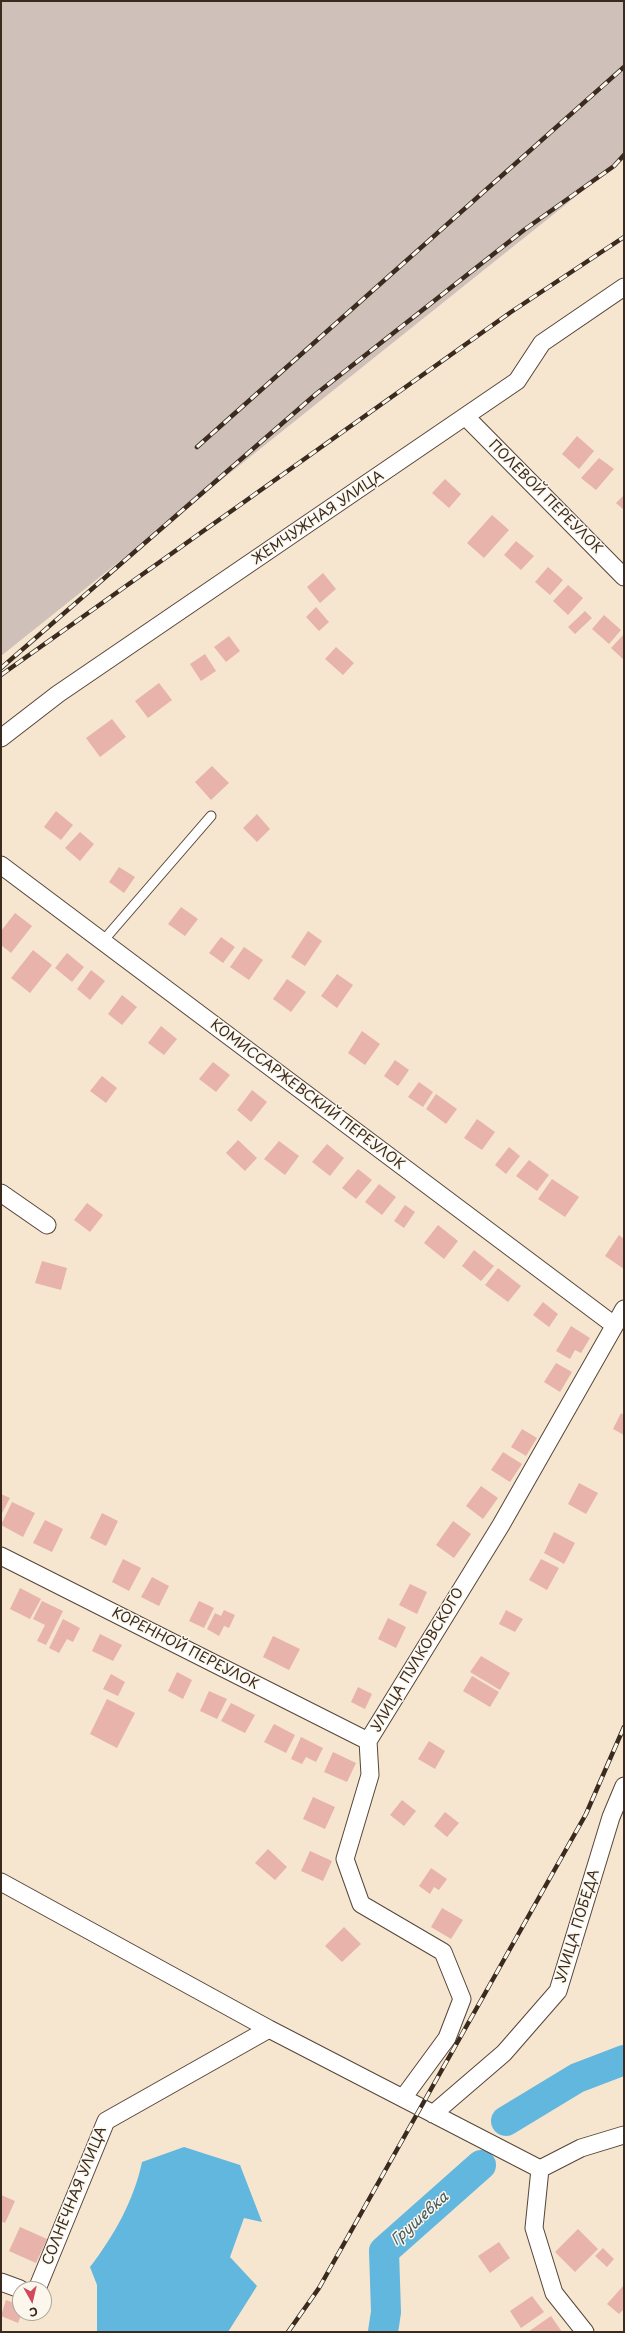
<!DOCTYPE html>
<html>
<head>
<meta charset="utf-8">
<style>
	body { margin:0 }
	#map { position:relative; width:625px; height:2333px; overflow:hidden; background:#f6e6cf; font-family:"Playpen Sans",sans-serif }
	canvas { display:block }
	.frame { position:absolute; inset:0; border:2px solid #3b2a1e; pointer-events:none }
	.north { position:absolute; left:12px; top:2281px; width:40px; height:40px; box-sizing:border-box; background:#fbf7ec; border:1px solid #aea59a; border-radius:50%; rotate:172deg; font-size:11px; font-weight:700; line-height:16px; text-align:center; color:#3b2a1e }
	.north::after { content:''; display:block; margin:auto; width:14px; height:18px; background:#d1495b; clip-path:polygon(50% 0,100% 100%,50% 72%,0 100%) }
</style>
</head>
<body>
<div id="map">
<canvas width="625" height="2333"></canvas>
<div class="frame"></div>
<div class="north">С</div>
</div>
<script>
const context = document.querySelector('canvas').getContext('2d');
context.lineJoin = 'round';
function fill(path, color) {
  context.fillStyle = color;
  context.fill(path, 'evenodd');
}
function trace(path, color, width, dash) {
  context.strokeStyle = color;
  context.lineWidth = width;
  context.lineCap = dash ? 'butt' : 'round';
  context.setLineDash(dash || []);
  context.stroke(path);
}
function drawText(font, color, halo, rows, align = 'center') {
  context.font = font + ' "Playpen Sans",sans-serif';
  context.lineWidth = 3;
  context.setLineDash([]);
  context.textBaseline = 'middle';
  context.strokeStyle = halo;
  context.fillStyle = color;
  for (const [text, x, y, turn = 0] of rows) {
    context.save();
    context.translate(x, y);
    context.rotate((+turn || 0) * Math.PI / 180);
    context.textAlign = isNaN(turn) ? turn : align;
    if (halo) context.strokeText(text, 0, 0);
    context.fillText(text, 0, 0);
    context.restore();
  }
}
const industrial = new Path2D(`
	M1,1H624V158L1,656Z`);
const water = new Path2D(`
	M184,2147L240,2165L262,2222L244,2218L230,2257L257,2286L228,2332H97V2285L90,2267C114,2236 134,2200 142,2162Z`);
const river = new Path2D(`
	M506,2121L577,2078L624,2060
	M383,2332L386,2312L384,2251L481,2165`);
const building = new Path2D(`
	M577,436L594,451L579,469L562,454Z
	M599,458L614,469L596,490L581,478Z
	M445,479L461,494L449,508L432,493Z
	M624,495V510L616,503Z
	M492,515L509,530L484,558L467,543Z
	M516,541L534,556L521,570L504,555Z
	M548,567L563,580L550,595L535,582Z
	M323,573L336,589L320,603L307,587Z
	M568,585L583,598L568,615L553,601Z
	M316,607L329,622L319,631L306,617Z
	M585,611L592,618L575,634L568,627Z
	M604,615L621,630L609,644L592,629Z
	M624,634V660L611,648Z
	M229,636L240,651L226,662L214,647Z
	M336,647L354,663L343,675L325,659Z
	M205,654L216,671L201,681L190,664Z
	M159,683L172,700L148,718L135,701Z
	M112,719L126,737L100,757L86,738Z
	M212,766L229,783L211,800L195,782Z
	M56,811L73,825L61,840L44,827Z
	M257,814L270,829L257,842L243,828Z
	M80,832L94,844L80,861L65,848Z
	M119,867L135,877L124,893L109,882Z
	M181,907L198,919L185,936L168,924Z
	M15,913L32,926L11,953L1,945V931Z
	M308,931L322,941L305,966L291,957Z
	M221,937L235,947L223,963L209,953Z
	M244,947L263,960L249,980L230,967Z
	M33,950L52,965L30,993L11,978Z
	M67,953L84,967L72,982L55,968Z
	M91,970L105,981L90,1000L77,989Z
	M337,974L353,985L337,1008L321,996Z
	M287,979L306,992L291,1012L273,999Z
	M122,995L137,1007L122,1025L108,1014Z
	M161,1026L177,1039L164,1055L148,1043Z
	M362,1031L380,1044L365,1065L348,1053Z
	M395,1060L409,1070L398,1086L384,1076Z
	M213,1062L230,1075L216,1092L199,1079Z
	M102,1076L117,1088L106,1103L90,1091Z
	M419,1082L433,1092L423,1107L408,1097Z
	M252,1090L267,1102L251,1122L237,1110Z
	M436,1094L457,1109L446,1124L426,1109Z
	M477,1119L495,1132L482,1150L464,1138Z
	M238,1140L257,1158L245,1171L226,1153Z
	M279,1141L299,1156L285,1175L264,1159Z
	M327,1144L344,1158L330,1176L312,1162Z
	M509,1147L520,1156L506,1174L495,1165Z
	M529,1160L549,1175L537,1191L516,1176Z
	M358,1169L372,1180L356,1199L342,1188Z
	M552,1179L579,1197L565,1217L538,1199Z
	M379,1184L396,1197L382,1215L365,1202Z
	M87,1203L103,1215L90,1232L74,1220Z
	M405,1205L415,1212L404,1228L394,1221Z
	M438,1225L458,1241L444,1259L424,1243Z
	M619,1235L624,1239V1269L605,1256Z
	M474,1250L494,1266L481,1281L462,1266Z
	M42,1261L67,1268L61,1290L35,1283Z
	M498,1268L521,1286L508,1302L485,1285Z
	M543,1302L558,1314L549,1327L533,1315Z
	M571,1326L590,1338L581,1353L575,1350L570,1359L556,1351Z
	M556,1363L572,1372L560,1392L544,1382Z
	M621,1413L624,1415V1435L613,1429Z
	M522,1429L537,1438L526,1456L511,1447Z
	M503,1452L522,1464L510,1482L491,1470Z
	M579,1483L598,1493L586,1514L568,1504Z
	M481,1486L498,1498L483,1519L466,1506Z
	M1,1494L10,1498L1,1515Z
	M12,1502L35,1513L23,1537L1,1525Z
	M102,1513L118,1521L106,1546L90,1538Z
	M45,1520L63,1529L52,1552L33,1543Z
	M453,1521L471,1534L454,1558L436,1545Z
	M554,1532L575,1543L564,1564L544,1553Z
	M123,1559L141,1568L129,1591L112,1582Z
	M541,1559L559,1568L547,1590L529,1580Z
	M152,1577L169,1586L159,1606L141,1597Z
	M410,1584L427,1592L417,1614L399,1605Z
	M20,1588L41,1599L30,1619L10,1609Z
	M42,1601L63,1611L46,1645L37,1641L45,1625L33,1619Z
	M199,1601L214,1608L204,1628L189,1621Z
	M224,1610L235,1615L229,1628L224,1626L219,1636L207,1629L215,1613L221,1616Z
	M506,1610L523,1619L515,1632L499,1624Z
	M388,1618L406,1627L396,1648L378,1639Z
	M63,1619L80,1628L73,1642L67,1639L59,1653L49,1648Z
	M100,1634L122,1645L113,1661L92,1651Z
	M273,1636L300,1649L289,1670L263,1657Z
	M481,1656L510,1673L500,1690L470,1672Z
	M177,1672L192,1680L183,1699L168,1691Z
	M111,1674L125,1682L118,1696L103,1689Z
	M472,1676L499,1692L490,1707L463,1691Z
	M358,1687L372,1694L365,1709L351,1702Z
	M209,1691L227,1699L217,1719L200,1711Z
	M107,1699L135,1713L117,1748L90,1734Z
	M231,1703L255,1715L245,1733L221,1721Z
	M274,1724L295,1735L286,1753L264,1742Z
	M301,1737L323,1748L316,1762L306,1757L302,1764L291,1759Z
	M429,1741L445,1751L435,1769L418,1759Z
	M333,1752L356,1763L347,1782L324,1772Z
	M313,1797L335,1807L325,1829L303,1819Z
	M402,1800L416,1811L404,1826L390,1815Z
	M445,1812L459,1823L447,1837L434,1826Z
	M268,1849L287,1867L275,1880L255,1863Z
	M310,1851L332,1861L323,1881L301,1871Z
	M431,1868L447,1879L439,1890L434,1887L430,1894L419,1886Z
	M442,1908L463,1920L451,1939L431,1927Z
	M344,1927L361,1944L342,1962L325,1946Z
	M1,2195L15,2201L5,2223L1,2221Z
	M20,2227L47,2239L36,2263L9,2251Z
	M578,2229L598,2249L575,2272L555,2252Z
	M499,2242L510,2258L490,2273L478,2256Z
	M603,2248L614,2259L607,2267L595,2256Z
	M624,2285V2309L619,2314L607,2304Z
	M532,2296L544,2312L521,2328L510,2311Z
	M6,2300L20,2305V2313H22L18,2323L1,2316Z
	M551,2316L562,2332H528Z`);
const lane = new Path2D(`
	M103,941L211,816`);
const street = new Path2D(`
	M466,417L624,577
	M1,738L58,694L517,381L542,343L624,287
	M1,865L614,1325
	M1,1193L47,1225
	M1,1556L368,1741
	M1,1882L269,2029L540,2169L534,2228L554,2293L585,2332
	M403,2098L447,2038L462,1999L443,1952L361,1904L345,1859L370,1775L368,1741L501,1525L624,1309
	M433,2114L504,2053L558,1991L611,1817L624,1786
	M540,2169L581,2148L624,2135
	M1,2282L20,2289
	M37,2289L106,2121L269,2029`);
const rail = new Path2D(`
	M197,447L624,67
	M1,668L316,394L524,230L614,166L624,155
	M1,675L511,312L624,237
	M288,2332L319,2288L586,1814L624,1727`);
const streetNames = [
	["ПОЛЕВОЙ ПЕРЕУЛОК",545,497,45],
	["ЖЕМЧУЖНАЯ УЛИЦА",318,518,-34],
	["КОМИССАРЖЕВСКИЙ ПЕРЕУЛОК",307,1095,37],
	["КОРЕННОЙ ПЕРЕУЛОК",185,1649,27],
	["УЛИЦА ПУЛКОВСКОГО",418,1660,-59],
	["УЛИЦА ПОБЕДА",578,1926,-73],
	["СОЛНЕЧНАЯ УЛИЦА",75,2196,-68]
];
const waterNames = [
	["Грушевка",420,2219,-42]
];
fill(industrial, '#cfc0ba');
fill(water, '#61b7de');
trace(river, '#61b7de', 30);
fill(building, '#e7b3ab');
trace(lane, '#574639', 11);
trace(street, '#574639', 19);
trace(lane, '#fff', 9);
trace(street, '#fff', 17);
trace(rail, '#3b2a1e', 4.5);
trace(rail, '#fbf7ec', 3, [9]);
drawText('14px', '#3b2a1e', '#fbf7ec', streetNames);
drawText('italic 15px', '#485b61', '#fbf7ec', waterNames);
</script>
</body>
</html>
